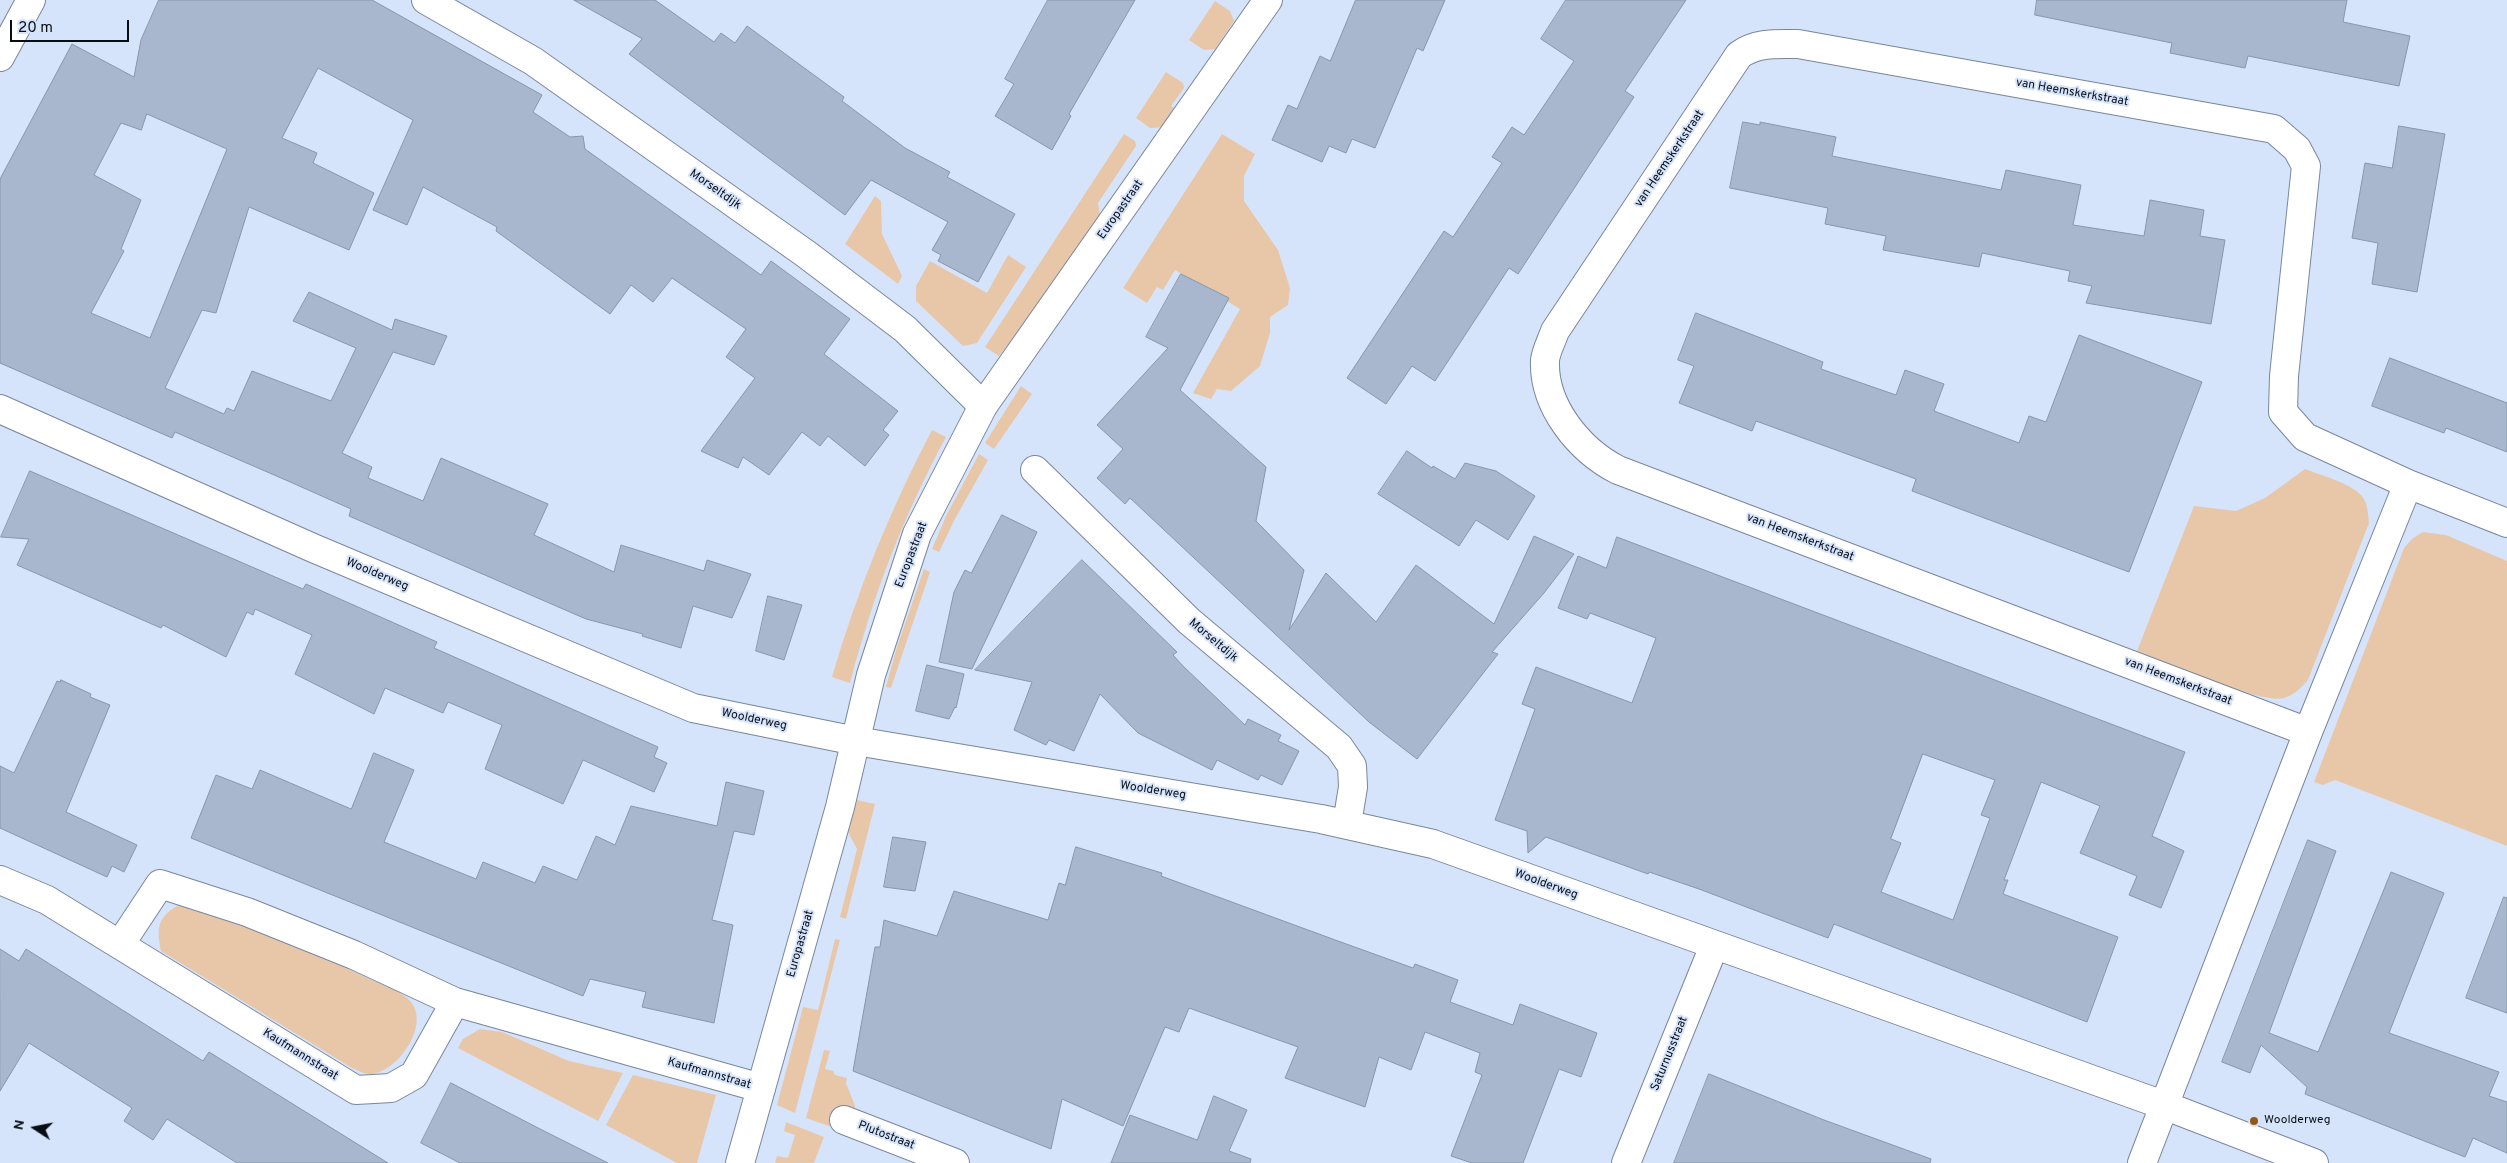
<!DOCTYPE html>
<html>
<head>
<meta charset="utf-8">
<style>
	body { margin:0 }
	#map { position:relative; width:2507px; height:1163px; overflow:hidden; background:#d5e4fb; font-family:Overpass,sans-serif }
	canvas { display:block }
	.north { position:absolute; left:10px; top:1103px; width:50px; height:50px; -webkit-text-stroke:4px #d5e4fb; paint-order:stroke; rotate:281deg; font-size:14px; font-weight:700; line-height:20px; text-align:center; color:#080d14 }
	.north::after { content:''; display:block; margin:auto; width:18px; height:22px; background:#080d14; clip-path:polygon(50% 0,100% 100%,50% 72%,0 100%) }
	.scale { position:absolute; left:10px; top:20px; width:119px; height:22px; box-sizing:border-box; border:2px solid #080d14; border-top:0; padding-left:6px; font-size:15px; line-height:18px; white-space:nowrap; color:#080d14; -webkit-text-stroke:4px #d5e4fb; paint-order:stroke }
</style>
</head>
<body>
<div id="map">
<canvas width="2507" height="1163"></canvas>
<div class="north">N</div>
<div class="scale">20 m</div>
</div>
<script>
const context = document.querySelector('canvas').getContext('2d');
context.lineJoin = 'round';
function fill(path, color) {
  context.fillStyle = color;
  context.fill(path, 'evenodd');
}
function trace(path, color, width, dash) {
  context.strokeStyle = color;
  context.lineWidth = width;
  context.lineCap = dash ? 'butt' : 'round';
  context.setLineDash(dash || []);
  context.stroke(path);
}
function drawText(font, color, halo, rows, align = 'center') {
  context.font = font + ' Overpass,sans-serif';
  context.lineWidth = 4;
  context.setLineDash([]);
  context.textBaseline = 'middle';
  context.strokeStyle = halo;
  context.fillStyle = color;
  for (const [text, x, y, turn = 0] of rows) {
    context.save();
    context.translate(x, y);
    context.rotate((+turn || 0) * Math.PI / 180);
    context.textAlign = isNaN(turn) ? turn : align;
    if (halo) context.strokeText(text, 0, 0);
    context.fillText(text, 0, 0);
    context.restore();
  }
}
const green = new Path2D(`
	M1215,1L1230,11L1234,21L1215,49L1204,50L1189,40Z
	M1166,72L1183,83L1184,88L1171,106L1176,109L1163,127L1150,128L1136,118Z
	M1124,134L1135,141L1136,146L1098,203L1100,216L1043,300L999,356L985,347Z
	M1222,134L1255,154L1244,176V201L1278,250L1290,288L1288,305L1270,317V333L1260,366L1231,391L1217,389L1211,399L1193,393L1240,309L1175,270L1163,290L1157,287L1147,303L1123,288Z
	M875,196L881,201L882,234L902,276L898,284L845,244Z
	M1008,255L1026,267L977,343L963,346L916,301V286L930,261L987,293Z
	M1021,386L1032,394L994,449L985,443Z
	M932,430L946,437C902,519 874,593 850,683L832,677C857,591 890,510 932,430Z
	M979,454L988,460L955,519L939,552L932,549L946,516Z
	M2305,469C2322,476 2349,482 2362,496C2368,504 2368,514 2369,523L2308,680C2302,687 2293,696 2284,698C2262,705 2163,661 2137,651L2194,506L2236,511L2265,498Z
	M2423,532L2446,535L2507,561V846L2335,780L2323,785L2314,782L2404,548L2413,538Z
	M924,569L930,572L891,688L886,687L896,650Z
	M857,800L875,804L846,919L840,917L857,849L848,832Z
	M180,904C241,918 307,949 363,976C377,983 395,988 407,998C434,1020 399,1073 370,1074C364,1074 357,1070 352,1068L161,951C156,926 158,917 180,904Z
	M835,939L840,940L795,1113L777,1105L803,1007L818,1010Z
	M480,1029L502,1032L569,1061L623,1073L598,1121L458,1048L463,1039Z
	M824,1050L830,1051L825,1069L833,1071L835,1075L847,1078L846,1083L855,1106V1108L840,1106L832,1127L806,1118Z
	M633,1075L716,1095L697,1163H677L606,1125Z
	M786,1122L824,1137L814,1163H775L777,1156L788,1158L795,1135L784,1131Z`);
const building = new Path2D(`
	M159,0H372L542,95L533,112L570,137L583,136L585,149L761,275L771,261L850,319L824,354L898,411L883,430L889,435L865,466L828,436L820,446L802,432L769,475L743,457L738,468L701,451L755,378L726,357L746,329L672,278L653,302L631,285L610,314L496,231L497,227L423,187L407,225L373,210L413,120L318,68L282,138L317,153L313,163L374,193L349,250L249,207L216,313L202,310L165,388L224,414L227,408L234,411L252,371L331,401L356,348L293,321L309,292L392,330L395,319L447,336L434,365L393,352L342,453L372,467L368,478L423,501L441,458L548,504L534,535L614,572L621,545L704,571L707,560L751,574L732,618L693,606L681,648L642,636L643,634L586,619L349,516L351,509L288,481L175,432L172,438L0,363V179L72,44L134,77L141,40ZM147,114L227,149L150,338L91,313L124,251L121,249L141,200L94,175L121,123L141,130Z
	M574,0H655L714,42L721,33L735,43L747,26L844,97L842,101L905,148L950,172L947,177L1015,214L978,282L938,261L941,255L932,250L948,222L871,180L845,215L629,54L642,39Z
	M1048,0H1135L1069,114L1071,116L1052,150L995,116L1014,84L1005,79Z
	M1356,0H1445L1423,51L1417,48L1375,148L1352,139L1346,153L1329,146L1322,162L1272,140L1288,105L1297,109L1320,56L1330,61Z
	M1566,0H1686L1625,91L1634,97L1518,274L1509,268L1435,381L1412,366L1386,404L1347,378L1444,231L1453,237L1502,163L1492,157L1512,127L1524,135L1574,61L1541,39Z
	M2037,0H2347L2343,22L2410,36L2399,86L2248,56L2245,68L2170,53L2172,43L2035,15Z
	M1743,122L1760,125V122L1836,137L1832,156L2001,190L2006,170L2081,185L2073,225L2144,236L2150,200L2204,210L2200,236L2225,240L2211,324L2086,303L2092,286L2068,281L2070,271L1982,253L1979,267L1883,250L1886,236L1825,224L1828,208L1730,188Z
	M2399,126L2445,134L2417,292L2372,284L2378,243L2352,238L2365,163L2392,168Z
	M1181,274L1229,298L1180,390L1266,467L1256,521L1304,570L1289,630L1326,573L1376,622L1416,565L1494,624L1534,536L1574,554L1544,593L1492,652L1498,654L1417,759L1369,722L1130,498L1125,504L1097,478L1123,449L1097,425L1168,348L1146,337Z
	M1696,313L1823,362L1821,369L1896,395L1905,370L1944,384L1934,411L2019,443L2029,416L2046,422L2079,335L2202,382L2129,572L1912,491L1916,479L1756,421L1752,431L1679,403L1694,366L1678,360Z
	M2390,358L2507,403V452L2446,428L2444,433L2372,406Z
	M1407,451L1432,468L1433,466L1455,479L1465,463L1496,471L1535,496L1508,540L1476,520L1459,546L1378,494Z
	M30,471L303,589L306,584L437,642L434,648L658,747L654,757L667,763L654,792L583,760L563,804L485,769L502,725L448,702L443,713L385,688L374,714L295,674L312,635L255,609L253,615L247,612L226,657L163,625L161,628L17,565L29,539L1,537Z
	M1002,515L1037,532L972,669L939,662L954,592L965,570L971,573Z
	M1617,537L2185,752L2152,836L2184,851L2161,908L2129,895L2137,876L2080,853L2100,806L2041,782L2004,880H2008L2003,894L2118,937L2087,1022L1834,924L1828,938L1699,889L1649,872L1648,874L1546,837L1528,853L1527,831L1495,820L1535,709L1522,704L1536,667L1632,703L1656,638L1590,613L1587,619L1558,608L1578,556L1606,568ZM1923,754L1995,780L1981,815L1990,818L1953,920L1881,892L1901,843L1891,839Z
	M1082,560L1177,652L1173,655L1183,666L1245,725L1248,719L1281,735L1278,741L1299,751L1282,785L1261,775L1258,780L1217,760L1212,770L1138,733L1100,694L1074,751L1049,740L1046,745L1014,730L1032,682L975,670Z
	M768,596L802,605L784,660L756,651Z
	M927,665L964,674L956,708L955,707L949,719L916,711Z
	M61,680L91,694L90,697L110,705L66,812L137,845L124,872L112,866L107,877L0,828V766L14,773L57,681L60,682Z
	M374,753L414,770L384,842L476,879L483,862L535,883L543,866L577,880L596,836L615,845L631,806L717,826L726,782L764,791L754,835L734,831L712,920L733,925L714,1023L642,1007L646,992L590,979L583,996L191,838L216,775L252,789L260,770L351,809Z
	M893,837L926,842L915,891L884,887Z
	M2308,840L2336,851L2269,1033L2318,1052L2391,872L2444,893L2389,1033L2499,1072L2489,1096L2507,1102V1153L2473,1138L2465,1157L2305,1094L2307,1087L2261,1045L2250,1073L2222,1062Z
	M1076,847L1162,873L1161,876L1338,941L1413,968L1415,964L1458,980L1450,1002L1513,1025L1520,1004L1597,1033L1581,1077L1559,1069L1523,1163H1472L1451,1156L1482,1075L1475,1072L1480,1053L1425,1032L1411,1070L1379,1057L1365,1107L1285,1078L1298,1047L1189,1008L1179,1032L1165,1027L1123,1126L1062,1099L1051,1149L853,1071L875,947H880L884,920L937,936L954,891L1048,920L1059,883L1065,885Z
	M2504,897L2507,898V1013L2466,998Z
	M0,949L19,961L26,949L203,1061L209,1052L388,1163H237L167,1119L153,1140L124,1121L132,1108L29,1043L0,1091Z
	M1709,1074L1824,1120L1931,1159L1930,1163H1674Z
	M451,1083L546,1132L608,1163H460L421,1143Z
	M1214,1096L1247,1110L1229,1151L1251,1159L1250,1163H1111L1130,1115L1197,1140Z`);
const minor = new Path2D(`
	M426,0L533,61L806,254L905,329L983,406
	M0,57L31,0
	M0,409L313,548L693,708L856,741L1321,819L1433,844L2166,1106L2314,1163
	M1035,470L1189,621L1339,747L1352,766L1353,787L1347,824
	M2308,732L1618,470C1579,450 1543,406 1545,360C1546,351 1552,340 1555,331L1739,55C1757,42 1777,44 1798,44L2274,129L2297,149L2306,166L2284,376L2283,412L2305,437L2408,484L2507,523
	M0,880L47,900L356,1090L391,1088L414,1075L455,1002
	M121,943L160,884L247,912L354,955L455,1002L761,1088
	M844,1120L955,1163
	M1626,1163L1714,946
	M2142,1163L2308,732L2408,484`);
const tertiary = new Path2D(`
	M740,1163L840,807L871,675L917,534L983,406L1268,0`);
const markers = [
	[2254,1121,5,"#925915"]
];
const streetNames = [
	["van Heemskerkstraat",2072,93,10],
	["van Heemskerkstraat",1670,159,-56],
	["Morseltdijk",715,190,35],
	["Europastraat",1121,210,-55],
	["van Heemskerkstraat",1800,538,21],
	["Europastraat",912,555,-69],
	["Woolderweg",377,575,23],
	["Morseltdijk",1213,641,40],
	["van Heemskerkstraat",2178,682,21],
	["Woolderweg",754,720,12],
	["Woolderweg",1153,791,9],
	["Woolderweg",1546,885,20],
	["Europastraat",801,944,-74],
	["Saturnusstraat",1670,1054,-68],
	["Kaufmannstraat",300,1055,32],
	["Kaufmannstraat",709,1074,16],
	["Plutostraat",886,1136,21]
];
const poiNames = [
	["Woolderweg",2264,1121]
];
fill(green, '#e8c7a9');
fill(building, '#a8b7cd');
trace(building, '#8796ab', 1);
trace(minor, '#79879c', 30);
trace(tertiary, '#79879c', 30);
trace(minor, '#fff', 28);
trace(tertiary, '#fff', 28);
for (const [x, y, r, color] of markers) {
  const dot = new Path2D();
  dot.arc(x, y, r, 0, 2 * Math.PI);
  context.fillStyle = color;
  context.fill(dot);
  trace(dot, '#d5e4fb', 2);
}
drawText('12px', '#080d14', '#d5e4fb', streetNames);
drawText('12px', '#080d14', '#d5e4fb', poiNames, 'left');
</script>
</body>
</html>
